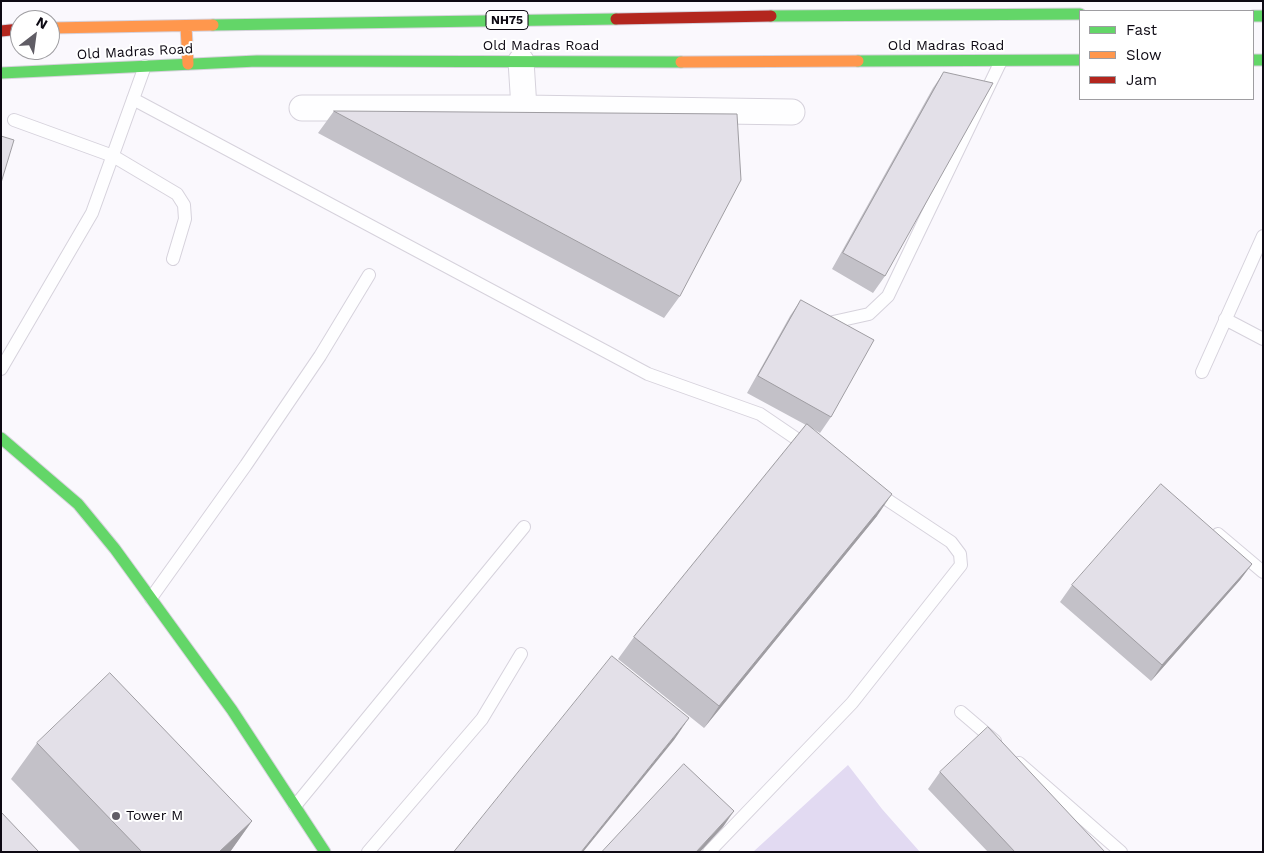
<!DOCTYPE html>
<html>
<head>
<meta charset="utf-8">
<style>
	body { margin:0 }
	#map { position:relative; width:1264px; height:853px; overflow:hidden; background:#faf8fd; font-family:"Work Sans",sans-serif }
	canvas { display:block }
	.frame { position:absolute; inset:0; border:2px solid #0d0913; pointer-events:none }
	.legend { position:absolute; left:1079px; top:10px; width:175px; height:90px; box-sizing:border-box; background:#fff; border:1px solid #9e9da1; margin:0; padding:6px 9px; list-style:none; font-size:15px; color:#0d0913 }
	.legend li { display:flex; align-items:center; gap:10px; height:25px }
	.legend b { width:25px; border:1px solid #9e9da1 }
	.north { position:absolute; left:10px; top:10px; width:50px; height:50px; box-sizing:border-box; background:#fff; border:1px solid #9e9da1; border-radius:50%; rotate:30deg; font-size:14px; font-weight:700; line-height:20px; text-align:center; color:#0d0913 }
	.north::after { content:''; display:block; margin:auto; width:18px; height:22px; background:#605d65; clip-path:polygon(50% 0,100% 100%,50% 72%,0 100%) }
</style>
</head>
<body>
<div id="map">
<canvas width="1264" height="853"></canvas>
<div class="frame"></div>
<ul class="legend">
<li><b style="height:6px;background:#63d668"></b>Fast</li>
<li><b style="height:6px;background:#ff974d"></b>Slow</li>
<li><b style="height:6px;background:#b3261e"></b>Jam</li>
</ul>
<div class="north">N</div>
</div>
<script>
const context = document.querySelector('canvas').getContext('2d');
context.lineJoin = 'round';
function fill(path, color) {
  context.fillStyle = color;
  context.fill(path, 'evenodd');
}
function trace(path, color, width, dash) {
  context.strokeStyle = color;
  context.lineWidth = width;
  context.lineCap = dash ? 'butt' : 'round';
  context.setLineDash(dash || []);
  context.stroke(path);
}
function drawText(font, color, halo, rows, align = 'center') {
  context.font = font + ' "Work Sans",sans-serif';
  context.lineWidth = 4;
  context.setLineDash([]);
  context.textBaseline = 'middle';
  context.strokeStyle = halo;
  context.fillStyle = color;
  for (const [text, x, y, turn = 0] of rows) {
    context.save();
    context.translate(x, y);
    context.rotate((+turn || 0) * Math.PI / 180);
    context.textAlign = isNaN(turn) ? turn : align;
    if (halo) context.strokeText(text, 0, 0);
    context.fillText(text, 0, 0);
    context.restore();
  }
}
const green = new Path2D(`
	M848,765L882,809L920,852H753Z`);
const lane = new Path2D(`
	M133,99L648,374L760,414L810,448
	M14,120L113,156L177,194L184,205L185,219L173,259
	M1225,319L1263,339
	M833,322L869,314L888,296L1001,61
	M1,369L92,213L145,66
	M1202,372L1263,236
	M1218,534L1263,572
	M151,598L246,465L320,356L369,275
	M961,712L995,741
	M1019,763L1121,852
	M295,806L524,527
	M368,852L482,719L521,654
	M709,852L852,703L961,565L960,554L951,542L874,491`);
const street = new Path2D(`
	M521,61L524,108L792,112
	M302,108H524`);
const fast = new Path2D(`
	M771,16L1080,14
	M1253,16H1263
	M213,25L616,19
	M1253,60H1263
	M858,61L1080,60
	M1,73L257,61L681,62
	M1,438L78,504L115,549L232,710L325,852`);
const slow = new Path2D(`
	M186,26L188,64
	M50,28L213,25
	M681,62L858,61`);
const jam = new Path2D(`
	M616,19L771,16
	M1,31L20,29`);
const wall = new Path2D(`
	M944,72L885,276L873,293L832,269L933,88Z
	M334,111L680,296L664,318L318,133Z
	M801,300L831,417L820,433L812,428L877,516L704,728L618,659L634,637L806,425L747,393L790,316Z
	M1252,564L1240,580L1151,681L1060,602L1072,585Z
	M37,743L252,821L230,852H81L11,779Z
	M940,772L1105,852H988L928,789Z`);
const shadedWall = new Path2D(`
	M892,494L877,516L704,728L719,706Z
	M1252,564L1240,580L1151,681L1162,665Z
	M689,718L674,740L583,852H581Z
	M734,811L723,827L700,852H696Z
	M252,821L230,852H219Z`);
const building = new Path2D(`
	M944,72L993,83L885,276L843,253Z
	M334,111L737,114L741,180L680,296Z
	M1,136L14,140L1,183Z
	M801,300L874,340L831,417L758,376Z
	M807,424L892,494L719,706L634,637Z
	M1161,484L1252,564L1162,665L1072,585Z
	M612,656L689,718L581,852H454Z
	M110,673L252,821L219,852H142L37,743Z
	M988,727L1105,852H1015L940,772Z
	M684,764L734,811L696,852H602Z
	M1,812L39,852H1Z`);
const markers = [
	[116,816,5,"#605d65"]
];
const shields = [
	[507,20,42]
];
const shieldNames = [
	["NH75",507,20]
];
const streetNames = [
	["Old Madras Road",541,46],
	["Old Madras Road",946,46],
	["Old Madras Road",135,52,-3]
];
const poiNames = [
	["Tower M",126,816]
];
fill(green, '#e2daf2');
trace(lane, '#d6d2dc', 14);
trace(street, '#d6d2dc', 27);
trace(fast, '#d6d2dc', 13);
trace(slow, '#d6d2dc', 13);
trace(jam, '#d6d2dc', 13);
trace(lane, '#fefeff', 12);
trace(street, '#fefeff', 25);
trace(fast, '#63d668', 11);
trace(slow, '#ff974d', 11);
trace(jam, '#b3261e', 11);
fill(wall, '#c3c1c8');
fill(shadedWall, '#9f9da2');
fill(building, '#e3e0e8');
trace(building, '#9f9da2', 1);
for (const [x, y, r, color] of markers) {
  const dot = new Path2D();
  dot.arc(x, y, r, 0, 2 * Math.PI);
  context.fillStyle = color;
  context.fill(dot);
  trace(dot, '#fff', 2);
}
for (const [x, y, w] of shields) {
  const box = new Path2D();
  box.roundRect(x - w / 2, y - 9.5, w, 19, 4);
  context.fillStyle = '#fff';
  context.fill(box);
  trace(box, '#0d0913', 1);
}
drawText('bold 12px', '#0d0913', null, shieldNames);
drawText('14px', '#0d0913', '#fff', streetNames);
drawText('14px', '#0d0913', '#fff', poiNames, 'left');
</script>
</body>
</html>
